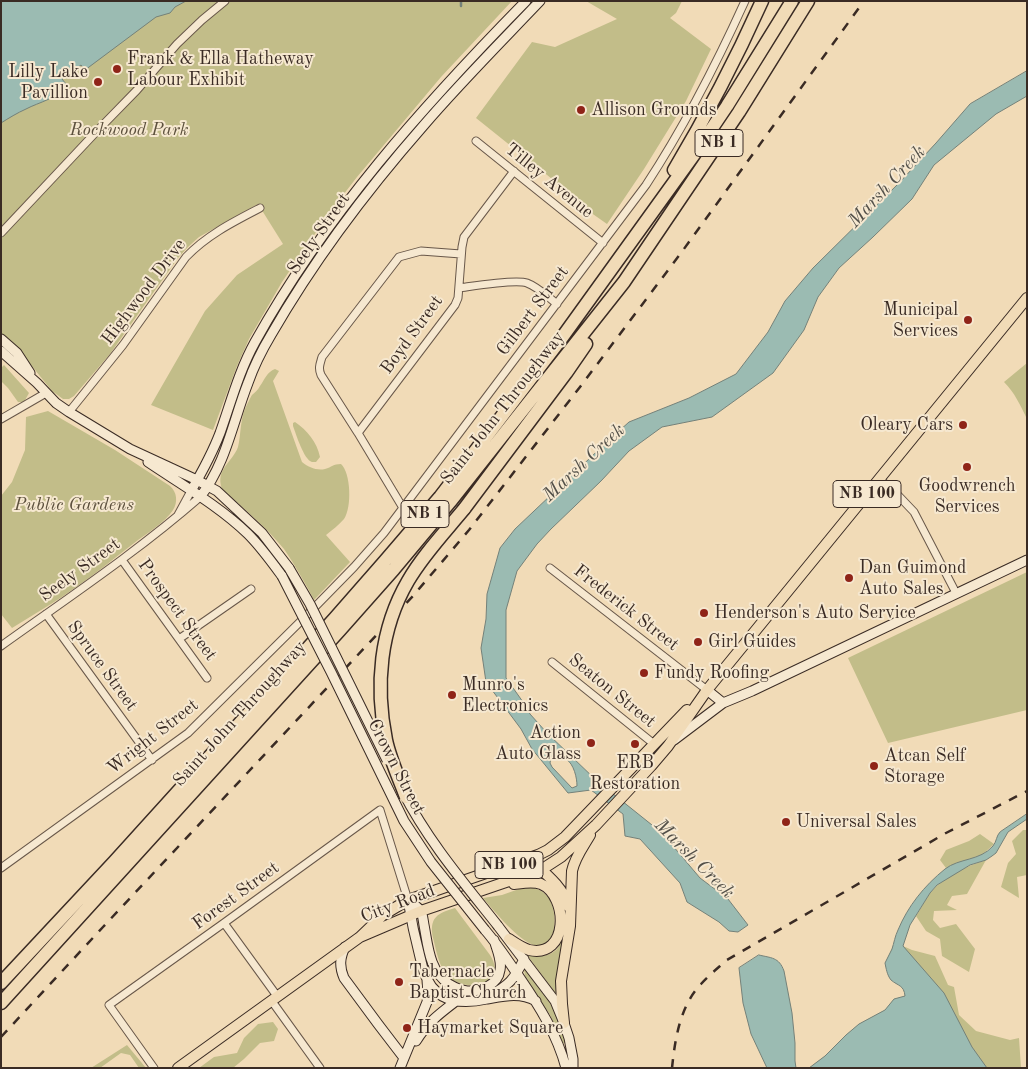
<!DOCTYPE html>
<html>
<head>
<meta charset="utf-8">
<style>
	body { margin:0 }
	#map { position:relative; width:1028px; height:1069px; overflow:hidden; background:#f1dbb7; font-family:"Old Standard TT",serif }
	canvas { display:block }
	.frame { position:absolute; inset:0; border:2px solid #3a2b24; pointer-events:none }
</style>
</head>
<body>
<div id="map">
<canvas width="1028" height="1069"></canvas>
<div class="frame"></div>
</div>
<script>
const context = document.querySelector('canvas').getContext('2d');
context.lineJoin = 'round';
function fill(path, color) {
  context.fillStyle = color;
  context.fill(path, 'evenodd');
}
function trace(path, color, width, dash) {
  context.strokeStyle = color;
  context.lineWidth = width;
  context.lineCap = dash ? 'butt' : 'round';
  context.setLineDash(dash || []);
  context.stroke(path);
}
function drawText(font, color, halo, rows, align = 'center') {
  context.font = font + ' "Old Standard TT",serif';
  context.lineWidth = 4;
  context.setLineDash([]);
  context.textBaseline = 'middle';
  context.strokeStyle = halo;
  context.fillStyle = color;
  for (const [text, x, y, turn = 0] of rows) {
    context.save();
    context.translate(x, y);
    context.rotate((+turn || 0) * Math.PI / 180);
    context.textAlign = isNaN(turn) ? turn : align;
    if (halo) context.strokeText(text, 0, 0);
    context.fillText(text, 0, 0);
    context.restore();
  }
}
const green = new Path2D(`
	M1,1H512L441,77L357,177L330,212L282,282L249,339L237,366L213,430L151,405L205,311L237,275L283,244L258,204L199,237L188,247L178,258L141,310L110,354L74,396L69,399H63L52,391L27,360L16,348L1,336Z
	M586,1H682L676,13L670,18L711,49L686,101L644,169L607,224L570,198L572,195L476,118L532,42L555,47L617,19Z
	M1027,363V419C1020,405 1015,393 1004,382Z
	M4,365L29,393L24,402H18L8,388L1,381V368Z
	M275,369L279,371L273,381L302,462C308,467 317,471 325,469C332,467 333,464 341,464C351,473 352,508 344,519C339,525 332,530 326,535L350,562L314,600C305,583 295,565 284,549C266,527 243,508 222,489C215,469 232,463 238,447C241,435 240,421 245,409C247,405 250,398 252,395C255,392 258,390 260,386C265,379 267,372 275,369Z
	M48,411L115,450L170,486C177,492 178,502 173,510C165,522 149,532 138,540C110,562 81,585 51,604C38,612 25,620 12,628L1,614V496L12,482L25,450L26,417Z
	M295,422C307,430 317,442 320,457L316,462C315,462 314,462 312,462C304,460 296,434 293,426V423Z
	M1027,572V710L888,743L848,658Z
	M1023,830H1027V875L1017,877L1019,898L1001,887L1008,863L1016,854L1012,841Z
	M980,834L994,844L982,855L946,868L940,860L946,850L969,841Z
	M986,860L967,894L952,896L947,905L957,910L934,911L933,920L940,928L956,924L975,949L969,972L942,956L940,939L926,931L916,916C921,909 925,899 931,892C944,876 967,866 986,860Z
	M531,887C538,889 543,891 548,897C558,909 559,951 534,945C520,942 493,910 483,898L502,895L519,889Z
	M455,908L490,955C510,985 461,997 444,971C438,962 436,949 433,938C429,918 437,913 455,908Z
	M564,936L557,994H556L528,956C547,956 556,957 564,936Z
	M893,946H903L912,950L935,956L948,985L954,987L959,1015L976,1031L1010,1040L1019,1038L1021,1068H809L825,1056L846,1035L859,1024L885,1010L894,999L905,996L903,988L891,979L885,965L886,961Z
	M525,969C541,985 563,1020 565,1043H563L550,1015L525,976L524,970Z
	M273,1022L278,1029L274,1041L260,1043L244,1059L233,1068H199L214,1057L237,1053L244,1038L258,1024Z
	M127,1045L146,1068H139L130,1055L121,1053L100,1068H91Z`);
const water = new Path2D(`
	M1,1H186L175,7L170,13L156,17L85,70L81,65L62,79L66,84C58,99 39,102 26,109C17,113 9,118 1,123Z
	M1027,71V96L996,114L934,165L912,199L873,237L839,268L818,297L804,330L773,373L712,417L662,427L629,451L601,481L551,529L537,544L517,571L506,610V678L523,702L530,714L547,733L597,781L662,833L700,878L728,899L748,925L738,932L729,931L719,922L687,902L680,883L640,839L625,836L623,814L591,790L568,793L532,749L521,729L486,682L481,648L486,619L487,594L500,548L515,529L609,440L629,422L689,398L736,374L768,332L785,301L813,268L900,182L936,143L970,104ZM554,756C558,756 563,757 566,759C574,764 577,778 577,786L572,788L552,767L550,763L551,758Z
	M1027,814V819L1008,832L996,853L992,856L986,860L970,865L937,885L930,893L910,925L903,946L944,993L972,1047L987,1068H809L825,1056L846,1035L859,1024L885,1010L894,999L905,996C904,985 898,986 891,980C887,975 886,968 885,963C887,958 890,954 892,949C894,943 895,936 898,930C908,906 924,886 945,869C959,858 980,861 993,846C997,841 996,836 1000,832Z
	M759,955C771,958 779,957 784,971L792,1013L795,1043V1061L796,1068H767L751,1034L743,1003L739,968Z`);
const stream = new Path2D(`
	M461,6V1`);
const street = new Path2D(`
	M476,141L603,243
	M1,233L97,131L137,90L177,44L202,20L225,1
	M459,288C474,286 515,279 527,283C538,287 548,297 557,304
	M69,412L123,345L186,257C207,235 233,222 260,208
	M1,419L46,393
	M358,433L455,305L458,298L462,247L464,237L514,171
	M879,479L893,490L914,512L956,593
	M403,508L358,433L321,375C318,368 320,364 322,357L399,257L421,251L461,254
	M178,515L191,491
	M122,560L207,678
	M550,568L707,690
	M46,614L152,760
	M179,639L251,589
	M1,646C68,598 137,552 200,497
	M552,662L654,744
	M1,868L188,733L309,613L354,567L384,533L646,185C684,127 716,65 745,1
	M224,923L277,996
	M271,1000L320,1068
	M154,1068L109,1005L224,923L380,810L408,900`);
const secondary = new Path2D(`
	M1,339L17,353L30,373
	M1,351L37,383L56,403L69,412L130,449L197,480L217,491L262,533L289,568
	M148,462C182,485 219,506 248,534C261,547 271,561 282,576
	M191,491C202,472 212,454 220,433C231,402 239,371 255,342C326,214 424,105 526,1
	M200,497C226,464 233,421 248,383C254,366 262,350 271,335C314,260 367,190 424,125C461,82 501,42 540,1
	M707,690L723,703
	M674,740L723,703L752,691L1027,560
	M408,900C411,919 415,938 420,957C422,964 423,972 427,979C439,1004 464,1004 487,999C504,996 520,992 536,1001
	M408,900C412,903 417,906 420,910C423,914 423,920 424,925C428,945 429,971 449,984C454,987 460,990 467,991C480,992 498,985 500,970C502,960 497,950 494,940
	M498,926L555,1001L564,1023L569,1038L573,1059V1068
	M485,930C498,945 509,962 520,978C539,1006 557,1034 566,1068
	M345,947C340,958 339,966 344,978L378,1024L404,1058
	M489,996C509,985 514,980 524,959
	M416,1041C428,1022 439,1014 456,1001
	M400,1068L427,1002L428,995L427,980`);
const primary = new Path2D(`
	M537,866C550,877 564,890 569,907
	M360,937L421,911L541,870L561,857L596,825L651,766L668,746L707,690L1027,298
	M509,939C515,943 522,948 529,950C569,959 569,896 541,884C533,881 523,883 514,884
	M564,1023L562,1004L561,981L570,926L572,871C575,857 583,847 590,835
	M178,1068L360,937L383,915L408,900L538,855L548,850L565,837L687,710`);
const highway = new Path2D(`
	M674,170C707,115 736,59 762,1
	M464,509L566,373L586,344
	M1,983L114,862L335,618L385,561L440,497L561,339L698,149L727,106L792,1
	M1,1003L340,630L394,569L450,502L624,282L739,112L808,1`);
const rail = new Path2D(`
	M1,1037L103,927L413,596L469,530L580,387L681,253L864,1
	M672,1068C675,1039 680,1006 701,984C709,975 718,968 727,960L946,833L1027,791`);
const secondaryBridge = new Path2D(`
	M289,568L310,604L387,760
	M282,576L331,672L404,821L431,862L485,930
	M403,792C428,841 464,883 498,926`);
const highwayBridge = new Path2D(`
	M406,797C399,778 390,759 386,740C375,686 380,629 408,581C423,555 445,532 464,509`);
const markers = [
	[117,69,5,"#8f2418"],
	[98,82,5,"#8f2418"],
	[581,110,5,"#8f2418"],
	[968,320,5,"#8f2418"],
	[963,425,5,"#8f2418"],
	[967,467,5,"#8f2418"],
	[849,578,5,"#8f2418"],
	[704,613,5,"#8f2418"],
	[698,642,5,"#8f2418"],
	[644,673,5,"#8f2418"],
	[452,695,5,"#8f2418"],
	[591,743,5,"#8f2418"],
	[635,744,5,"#8f2418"],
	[874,766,5,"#8f2418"],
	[786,822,5,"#8f2418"],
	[399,982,5,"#8f2418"],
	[407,1028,5,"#8f2418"]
];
const shields = [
	[719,143,48],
	[867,494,68],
	[425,514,48],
	[509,865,68]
];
const shieldNames = [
	["NB 1",719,143],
	["NB 100",867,494],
	["NB 1",425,514],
	["NB 100",509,865]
];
const poiNames = [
	["Frank & Ella Hatheway",127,59],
	["Labour Exhibit",127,80],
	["Lilly Lake",88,72,"right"],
	["Pavillion",88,93,"right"],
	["Allison Grounds",591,110],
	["Municipal",958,310,"right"],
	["Services",958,331,"right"],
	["Oleary Cars",953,425,"right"],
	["Goodwrench",967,486,"center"],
	["Services",967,507,"center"],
	["Dan Guimond",859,568],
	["Auto Sales",859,589],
	["Henderson's Auto Service",714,613],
	["Girl Guides",708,642],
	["Fundy Roofing",654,673],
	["Munro's",462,685],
	["Electronics",462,706],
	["Action",581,733,"right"],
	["Auto Glass",581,754,"right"],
	["Atcan Self",884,756],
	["Storage",884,777],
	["ERB",635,763,"center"],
	["Restoration",635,784,"center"],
	["Universal Sales",796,822],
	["Tabernacle",409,972],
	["Baptist Church",409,993],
	["Haymarket Square",417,1028]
];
const parkNames = [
	["Rockwood Park",129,130],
	["Public Gardens",74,505]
];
const streetNames = [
	["Tilley Avenue",549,181,39],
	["Seely Street",319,234,-55],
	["Highwood Drive",144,292,-53],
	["Gilbert Street",533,311,-53],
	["Boyd Street",412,335,-54],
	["Saint John Throughway",503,408,-52],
	["Seely Street",80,570,-36],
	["Frederick Street",626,608,38],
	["Prospect Street",177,610,54],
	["Spruce Street",102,666,54],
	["Seaton Street",612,691,39],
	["Saint John Throughway",240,714,-48],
	["Wright Street",153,737,-38],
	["Crown Street",396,767,63],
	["Forest Street",236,896,-36],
	["City Road",398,904,-21]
];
const waterNames = [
	["Marsh Creek",887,187,-47],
	["Marsh Creek",584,463,-43],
	["Marsh Creek",694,859,45]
];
fill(green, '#c2bd89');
fill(water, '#9bbbb2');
trace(water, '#748179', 1);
trace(stream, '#748179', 2.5);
trace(street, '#685749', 9);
trace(secondary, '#3a2b24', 11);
trace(primary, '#3a2b24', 12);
trace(highway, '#3a2b24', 15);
trace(street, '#f6e8d0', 7);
trace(secondary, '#f6e8d0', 9);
trace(primary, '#f1dbb7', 10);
trace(highway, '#f1dbb7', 12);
trace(rail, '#3a2b24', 2.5, [9, 9]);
trace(secondaryBridge, '#3a2b24', 11, []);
trace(highwayBridge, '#3a2b24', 15, []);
trace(secondaryBridge, '#f6e8d0', 9);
trace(highwayBridge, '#f1dbb7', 12);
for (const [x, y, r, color] of markers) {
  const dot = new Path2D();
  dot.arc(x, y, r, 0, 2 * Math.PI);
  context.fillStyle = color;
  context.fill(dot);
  trace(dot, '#f6e8d0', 2);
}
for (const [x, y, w] of shields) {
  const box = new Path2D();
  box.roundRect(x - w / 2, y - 13.5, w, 27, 4);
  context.fillStyle = '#f6e8d0';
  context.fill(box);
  trace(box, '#3a2b24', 1);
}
drawText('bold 16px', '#3a2b24', null, shieldNames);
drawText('18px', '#3a2b24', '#f6e8d0', poiNames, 'left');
drawText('italic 18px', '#5c503d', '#f6e8d0', parkNames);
drawText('18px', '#3a2b24', '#f6e8d0', streetNames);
drawText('italic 19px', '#524f48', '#f6e8d0', waterNames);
</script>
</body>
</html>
